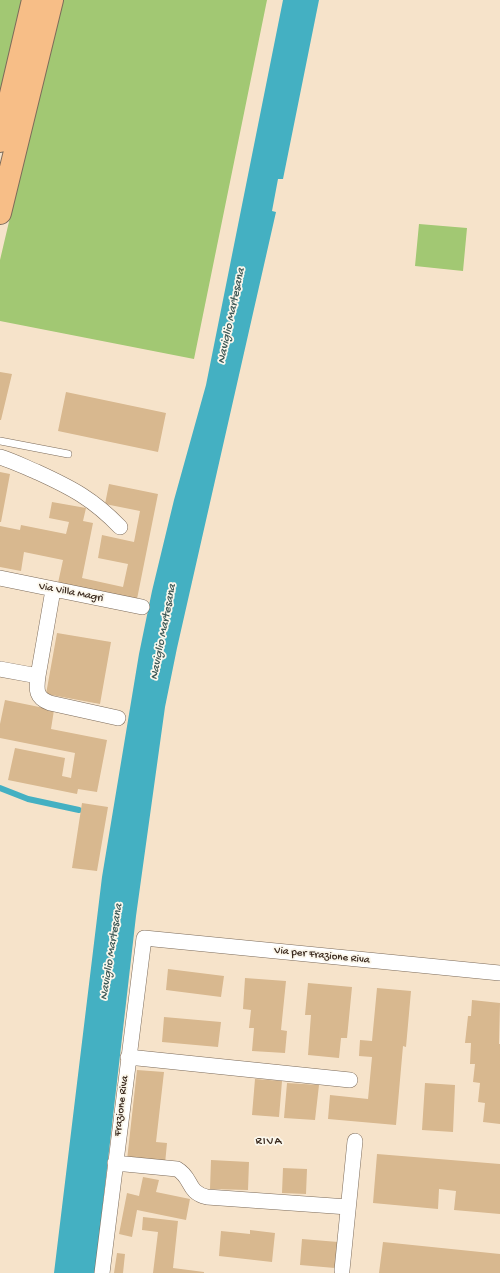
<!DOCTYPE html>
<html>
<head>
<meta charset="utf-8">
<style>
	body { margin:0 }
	canvas { display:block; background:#f6e3ca }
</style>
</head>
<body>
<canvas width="500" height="1273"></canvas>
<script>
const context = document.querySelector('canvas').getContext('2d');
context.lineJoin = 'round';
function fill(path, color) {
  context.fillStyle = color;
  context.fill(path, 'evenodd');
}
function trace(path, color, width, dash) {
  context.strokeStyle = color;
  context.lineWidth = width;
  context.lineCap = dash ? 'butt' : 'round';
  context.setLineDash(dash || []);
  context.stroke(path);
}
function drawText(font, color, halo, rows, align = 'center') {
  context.font = font + ' "Gochi Hand",sans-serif';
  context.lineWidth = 3.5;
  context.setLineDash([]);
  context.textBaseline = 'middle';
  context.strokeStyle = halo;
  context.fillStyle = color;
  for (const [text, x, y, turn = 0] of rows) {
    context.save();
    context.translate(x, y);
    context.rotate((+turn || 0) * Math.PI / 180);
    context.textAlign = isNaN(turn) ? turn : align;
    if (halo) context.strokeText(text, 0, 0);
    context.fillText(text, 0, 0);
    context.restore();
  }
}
const green = new Path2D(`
	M0,0H22L0,99Z
	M61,0H267L194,359L0,321V260Z
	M419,224L467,228L463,271L415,266Z`);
const water = new Path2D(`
	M283,0H319L283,179H278L272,211L276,212L177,648L165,707L136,916L95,1273H54L102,877L139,654L152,591L174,500L206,385Z`);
const stream = new Path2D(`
	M0,788L28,799L79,810`);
const building = new Path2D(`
	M0,372L12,374L1,420H0Z
	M66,392L166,413L158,452L58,431Z
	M0,472L10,474L1,522H0Z
	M109,484L158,494L137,599L58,583L63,560L24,552L21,571L0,567V526L20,530L21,525L66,534L69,522L49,518L52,502L86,508L83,521L93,523L82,578L123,587L128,564L98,558L102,535L134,542L140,511L105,504Z
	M57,633L111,642L100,704L46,694Z
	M5,700L54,710L51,729L107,740L97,792L78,789L77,794L8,780L15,748L65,758L62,776L71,778L75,753L0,738V724Z
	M82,803L108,807L97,871L72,868Z
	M168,969L224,976L221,997L166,990Z
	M245,978L286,981L281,1030L287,1031L285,1053L252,1051L254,1028H249L251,1010L243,1009Z
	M308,983L352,987L347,1038H341L339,1058L308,1055L311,1015H305Z
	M377,988L411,991L406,1047L403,1046L396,1125L328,1119L330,1095L368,1099L372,1057L359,1056L360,1040L372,1041Z
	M472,1000L500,1003L499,1044H500V1124L483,1122L485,1103L478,1102L480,1083L473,1082L475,1064H470L471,1043H465L468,1016H471Z
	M164,1017L221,1022L218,1047L162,1042Z
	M137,1070L164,1072L156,1142L167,1143L165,1164L127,1160Z
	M255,1079L282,1081L279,1117L252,1115Z
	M287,1083L319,1085L315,1120L284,1118Z
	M425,1083L455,1085L453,1132L422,1130Z
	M377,1154L500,1164V1214L454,1210L456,1191L439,1189L438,1209L373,1203Z
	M211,1160L249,1162L248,1190L210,1189Z
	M283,1168L307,1169L306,1194L282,1193Z
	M143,1177L159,1180L156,1192L190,1199L186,1220L137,1210L132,1237L119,1234L127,1193L139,1196Z
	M143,1217L178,1221L173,1268L204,1272V1273H153L158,1232L142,1230Z
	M250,1230L275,1233L272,1262L219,1256L221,1231L250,1234Z
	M302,1239L338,1242L335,1268L300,1265Z
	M383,1242L500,1254V1273H379Z
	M117,1253L125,1254L123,1273H114Z`);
const service = new Path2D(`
	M0,441L68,454`);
const minor = new Path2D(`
	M0,457C13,461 25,467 37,472C72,488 93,499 120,527
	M0,578L142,607
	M53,590L38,676C36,690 36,698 50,703L118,718
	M0,669L38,676
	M128,1057L350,1080
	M115,1163L177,1169C193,1178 186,1192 207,1197L348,1207
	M342,1270L355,1141
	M102,1273L144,938L500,973`);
const primary = new Path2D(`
	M0,141L33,0
	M0,213L52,0`);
const streetNames = [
	["Via Villa Magri",71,593,11],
	["Via per Frazione Riva",322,956,6],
	["Frazione Riva",122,1106,-83]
];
const waterNames = [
	["Naviglio Martesana",232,316,-78],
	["Naviglio Martesana",164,632,-79],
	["Naviglio Martesana",112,952,-81]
];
const neighbourhoodNames = [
	["RIVA",269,1142]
];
fill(green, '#a2c873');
fill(water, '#44b0c2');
trace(stream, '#44b0c2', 6);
fill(building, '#d8b88f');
trace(service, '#7c6b5a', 8);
trace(minor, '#7c6b5a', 16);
trace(primary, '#7c6b5a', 24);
trace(service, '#fff', 7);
trace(minor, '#fff', 15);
trace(primary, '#f7be87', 22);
drawText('11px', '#3b2a1e', '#fbf7ec', streetNames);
drawText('italic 12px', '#3e5957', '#fbf7ec', waterNames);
context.letterSpacing = '1px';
drawText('12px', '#3b2a1e', '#fbf7ec', neighbourhoodNames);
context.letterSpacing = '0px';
</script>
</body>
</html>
